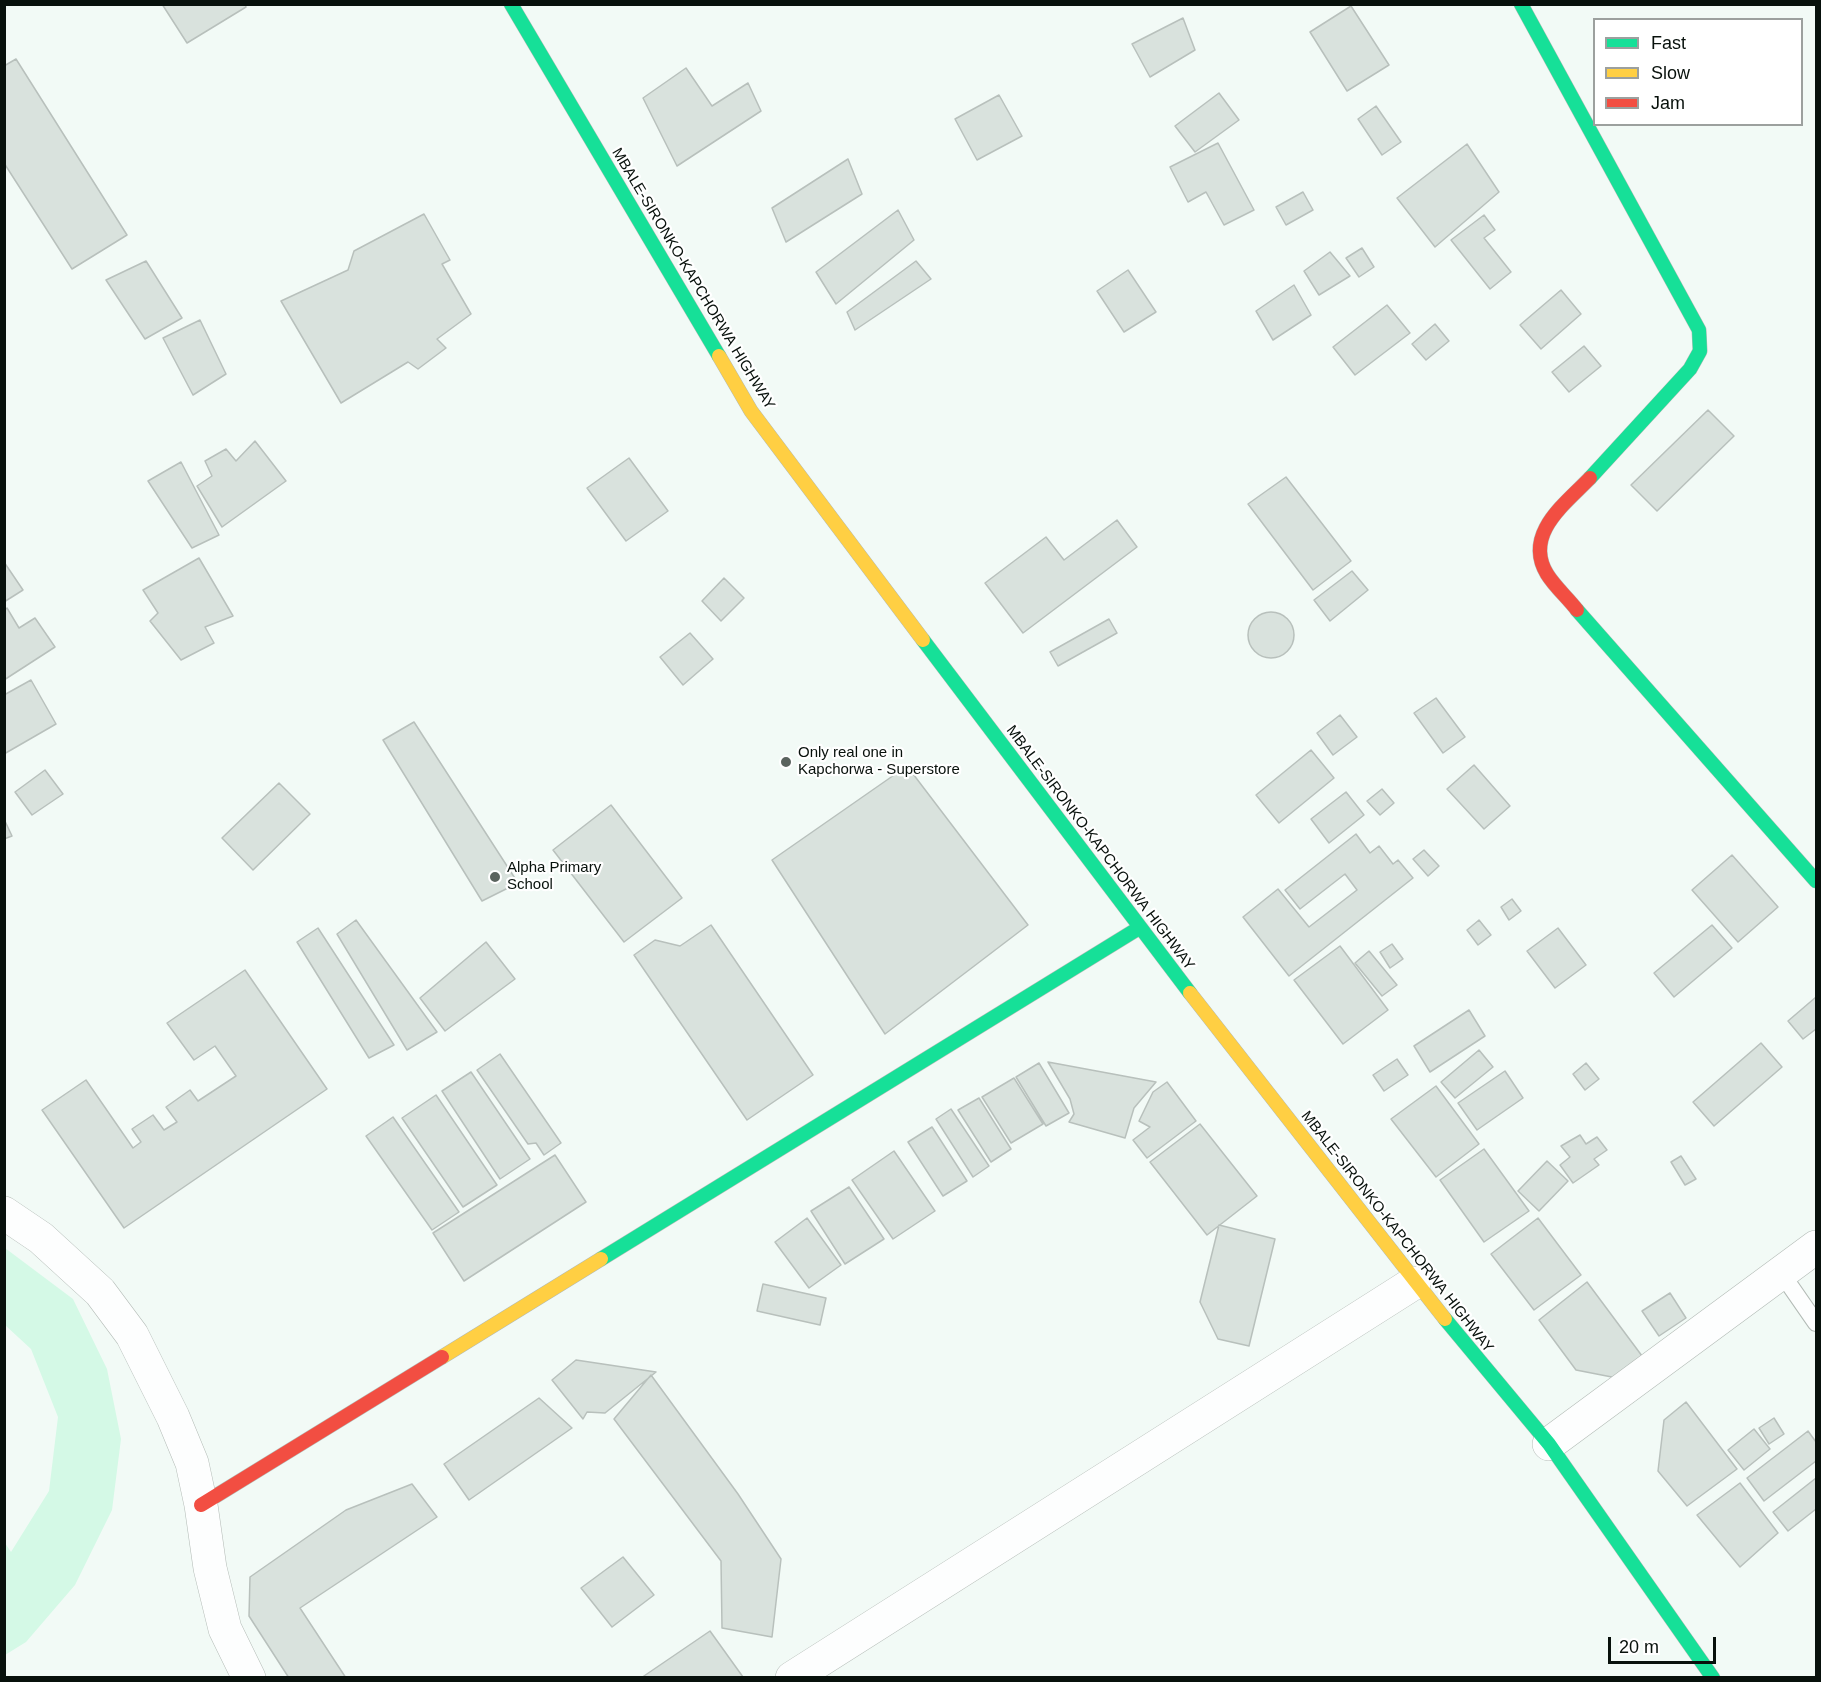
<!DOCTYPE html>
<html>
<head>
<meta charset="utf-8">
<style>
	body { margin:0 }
	#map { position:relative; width:1821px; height:1682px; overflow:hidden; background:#f2faf6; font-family:Arial,sans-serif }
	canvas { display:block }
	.frame { position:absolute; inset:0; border:6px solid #08110c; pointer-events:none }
	.legend { position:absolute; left:1593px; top:18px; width:210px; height:108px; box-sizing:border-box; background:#fff; border:2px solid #9ca09e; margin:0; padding:8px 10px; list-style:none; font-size:18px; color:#08110c }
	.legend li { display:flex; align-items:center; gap:12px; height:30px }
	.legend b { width:30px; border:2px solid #9ca09e }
	.scale { position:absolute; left:1608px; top:1637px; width:108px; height:27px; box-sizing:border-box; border:3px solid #08110c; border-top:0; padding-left:8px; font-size:18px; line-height:21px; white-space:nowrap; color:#08110c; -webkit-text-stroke:4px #fff; paint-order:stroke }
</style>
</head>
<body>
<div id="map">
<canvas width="1821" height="1682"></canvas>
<div class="frame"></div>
<ul class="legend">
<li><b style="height:8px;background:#16e098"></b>Fast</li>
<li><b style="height:8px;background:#ffcf43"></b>Slow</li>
<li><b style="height:8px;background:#f24e42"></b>Jam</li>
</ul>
<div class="scale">20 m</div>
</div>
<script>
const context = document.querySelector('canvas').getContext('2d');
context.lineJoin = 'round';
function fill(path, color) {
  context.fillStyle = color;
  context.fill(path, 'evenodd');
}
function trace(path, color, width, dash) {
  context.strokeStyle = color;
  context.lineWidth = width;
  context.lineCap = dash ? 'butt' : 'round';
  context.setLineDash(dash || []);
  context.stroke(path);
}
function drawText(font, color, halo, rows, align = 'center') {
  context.font = font + ' Arial,sans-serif';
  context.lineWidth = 4.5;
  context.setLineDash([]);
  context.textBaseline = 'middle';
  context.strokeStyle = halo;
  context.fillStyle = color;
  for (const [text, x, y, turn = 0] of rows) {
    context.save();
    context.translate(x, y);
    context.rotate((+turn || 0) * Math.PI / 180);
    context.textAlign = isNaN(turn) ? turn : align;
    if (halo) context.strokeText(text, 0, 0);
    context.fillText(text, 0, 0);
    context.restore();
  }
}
const green = new Path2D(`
	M5,1248L73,1299L107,1369L121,1439L112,1510L75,1585L26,1642L5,1655V1543L11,1552L49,1491L58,1417L31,1349L5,1325Z`);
const building = new Path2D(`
	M162,4H245L246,7L187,43Z
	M1351,6L1389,65L1347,91L1310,32Z
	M1183,18L1195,50L1150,77L1132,44Z
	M16,59L127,235L72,269L4,163V66Z
	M686,68L712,106L748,83L761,111L677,166L643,98Z
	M1219,93L1239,120L1195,152L1175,126Z
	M999,95L1022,136L977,160L955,119Z
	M1376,106L1401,142L1382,155L1358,119Z
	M1218,143L1254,210L1224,225L1206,192L1188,202L1170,167Z
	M1467,144L1499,192L1435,247L1397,198Z
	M848,159L862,194L786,242L772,208Z
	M1303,192L1313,210L1286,225L1276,207Z
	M898,210L914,240L836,304L816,272Z
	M424,214L450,260L442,264L471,314L437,339L446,348L418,369L408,362L341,403L281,301L348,270L354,251Z
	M1484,215L1495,230L1484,238L1511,272L1490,289L1451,240Z
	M1362,248L1374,267L1359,277L1346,258Z
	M1330,252L1350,276L1319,295L1304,271Z
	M146,261L182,318L145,339L106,280Z
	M916,261L931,279L855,330L847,312Z
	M1128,270L1156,312L1124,332L1097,291Z
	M1294,285L1311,315L1273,340L1256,311Z
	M1561,290L1581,314L1541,349L1520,325Z
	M1387,305L1410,333L1355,375L1333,347Z
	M200,320L226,374L193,395L163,338Z
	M1435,324L1449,341L1426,360L1412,344Z
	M1584,346L1601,366L1569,392L1552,372Z
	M1708,410L1734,436L1657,511L1631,485Z
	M255,441L286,481L222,527L197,486L212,476L205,461L226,449L236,461Z
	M629,458L668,511L626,541L587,488Z
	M181,462L219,535L192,548L148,481Z
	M1286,477L1351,561L1313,590L1248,504Z
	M1117,520L1137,547L1023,633L985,583L1046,537L1064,560Z
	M199,558L233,616L205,627L214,643L181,660L150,621L158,613L143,590Z
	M4,562L23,590L4,602Z
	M1352,571L1368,590L1330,621L1314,600Z
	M724,578L744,598L721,621L702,601Z
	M7,608L19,628L35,618L55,647L4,680V610Z
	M1248 635a23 23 0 1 1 46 0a23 23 0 1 1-46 0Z
	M1109,619L1117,633L1058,666L1050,652Z
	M690,633L713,659L683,685L660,657Z
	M31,680L56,724L4,754V695Z
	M1436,698L1465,737L1443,753L1414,713Z
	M1340,715L1357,737L1333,755L1317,733Z
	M414,722L518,883L482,901L383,740Z
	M1311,750L1334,778L1279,823L1256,795Z
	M1474,765L1510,806L1484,829L1447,789Z
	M907,766L1028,925L885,1034L772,860Z
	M45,770L63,794L32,815L15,792Z
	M279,783L310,814L253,870L222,838Z
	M1382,789L1394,803L1380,815L1367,801Z
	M1346,792L1364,815L1329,843L1311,819Z
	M611,805L682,898L624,942L553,850Z
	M4,819L12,836L4,839Z
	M1356,834L1370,853L1379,846L1393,864L1398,860L1413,878L1289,976L1243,917L1278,889L1309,927L1357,890L1345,874L1300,909L1285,890Z
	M1424,850L1439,866L1428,876L1413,859Z
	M1732,855L1778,907L1738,942L1692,890Z
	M1512,899L1521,911L1509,920L1501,907Z
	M356,920L437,1032L407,1050L337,934Z
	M1479,920L1491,935L1478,945L1467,930Z
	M711,925L813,1075L747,1120L634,955L655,940L680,946Z
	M1712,925L1732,948L1674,997L1654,973Z
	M318,928L394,1045L369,1058L297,942Z
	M1558,928L1586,965L1555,988L1527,951Z
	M486,942L515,979L445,1031L420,998Z
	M1392,944L1403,959L1390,968L1380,952Z
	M1340,946L1388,1010L1343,1044L1294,980Z
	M1369,951L1397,985L1382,996L1355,963Z
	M245,970L327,1089L124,1228L42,1110L86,1080L133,1148L141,1142L132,1129L153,1115L164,1130L177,1122L166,1107L190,1090L198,1101L236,1076L215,1046L194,1060L167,1023Z
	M1816,997V1029L1803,1039L1788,1021Z
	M1469,1010L1485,1036L1430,1072L1414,1046Z
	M1761,1043L1782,1067L1714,1126L1693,1102Z
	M1479,1050L1493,1067L1455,1098L1441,1082Z
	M500,1054L561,1143L544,1155L536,1143L528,1144L477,1070Z
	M1397,1059L1408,1075L1384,1091L1373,1075Z
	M1048,1062L1156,1082L1134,1108L1125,1138L1069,1122L1074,1114L1070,1099Z
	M1039,1063L1069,1113L1046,1126L1016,1077Z
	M1586,1063L1599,1079L1585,1090L1573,1074Z
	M1505,1071L1523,1098L1477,1130L1458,1103Z
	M471,1072L530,1159L500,1179L442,1091Z
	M1014,1078L1043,1124L1011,1143L982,1097Z
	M1167,1082L1196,1121L1147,1158L1133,1140L1150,1127L1139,1121L1153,1092Z
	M1436,1086L1479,1144L1436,1177L1391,1119Z
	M436,1095L497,1185L463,1207L402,1118Z
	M979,1098L1011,1149L991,1162L958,1110Z
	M951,1109L989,1166L973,1177L936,1119Z
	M393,1117L459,1212L432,1230L366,1136Z
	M1200,1124L1257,1196L1207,1235L1150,1162Z
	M932,1127L967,1181L943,1196L908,1142Z
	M1580,1135L1586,1144L1597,1137L1607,1150L1594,1159L1599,1165L1573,1183L1560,1165L1570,1157L1561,1146Z
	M1484,1149L1529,1211L1484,1242L1440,1180Z
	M894,1151L935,1211L893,1239L852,1180Z
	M555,1155L586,1202L464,1281L433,1233Z
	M1681,1156L1696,1179L1685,1185L1671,1162Z
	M1547,1161L1568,1181L1539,1211L1518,1191Z
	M849,1187L884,1239L845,1264L811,1211Z
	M807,1218L841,1265L809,1288L775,1242Z
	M1538,1218L1581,1275L1534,1310L1491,1254Z
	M1219,1225L1275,1239L1249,1346L1218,1339L1200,1302Z
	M1587,1282L1648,1364L1622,1379L1576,1370L1539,1320Z
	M763,1284L826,1298L820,1325L757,1311Z
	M1670,1293L1686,1318L1659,1336L1642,1311Z
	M576,1360L656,1372L605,1413L587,1412L583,1419L552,1380Z
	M651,1375L738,1494L781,1559L772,1637L722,1628L721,1561L614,1419Z
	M539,1398L572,1428L469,1500L444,1464Z
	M1686,1402L1737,1469L1687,1506L1658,1471L1664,1420Z
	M1774,1418L1784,1434L1769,1444L1759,1428Z
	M1754,1429L1770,1449L1744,1470L1728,1450Z
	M1808,1431L1816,1442V1461L1764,1501L1747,1478Z
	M1816,1478V1509L1788,1531L1773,1512Z
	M1740,1483L1778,1533L1740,1567L1697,1515Z
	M412,1484L437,1517L300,1608L346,1678H289L249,1616L250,1577L346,1510Z
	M623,1557L654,1595L612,1627L581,1588Z
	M710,1631L743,1677L641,1678Z`);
const lane = new Path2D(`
	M1782,1274L1816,1323`);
const street = new Path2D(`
	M4,1213L41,1238L100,1292L132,1335L173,1417L192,1463L201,1505L210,1568L225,1629L249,1678
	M1549,1444L1816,1247
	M792,1678L1414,1283`);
const fast = new Path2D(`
	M511,4L719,356
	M1521,4L1699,330L1700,351L1690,369L1590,478
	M1577,610L1816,881
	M923,640L1190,993
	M601,1259L1139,928
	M1445,1319L1549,1444L1713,1678`);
const slow = new Path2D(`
	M719,356L751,411L923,640
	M1190,993L1445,1319
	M442,1357L601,1259`);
const jam = new Path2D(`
	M1577,610C1568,598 1555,587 1547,574C1523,534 1565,504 1590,478
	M201,1505L442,1357`);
const markers = [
	[786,762,6,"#5a635e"],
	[495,877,6,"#5a635e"]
];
const streetNames = [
	["MBALE-SIRONKO-KAPCHORWA HIGHWAY",693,279,59],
	["MBALE-SIRONKO-KAPCHORWA HIGHWAY",1100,848,53],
	["MBALE-SIRONKO-KAPCHORWA HIGHWAY",1397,1232,52]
];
const poiNames = [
	["Only real one in",798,753],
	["Kapchorwa - Superstore",798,770],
	["Alpha Primary",507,868],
	["School",507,885]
];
fill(green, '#d4f9e6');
fill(building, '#d9e2dd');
trace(building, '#b8c0bc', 1.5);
trace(lane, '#b3bbb6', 18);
trace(street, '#b3bbb6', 34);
trace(fast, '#b3bbb6', 15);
trace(slow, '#b3bbb6', 15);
trace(jam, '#b3bbb6', 15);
trace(lane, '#fdfefe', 16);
trace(street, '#fdfefe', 33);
trace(fast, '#16e098', 14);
trace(slow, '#ffcf43', 14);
trace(jam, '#f24e42', 14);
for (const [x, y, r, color] of markers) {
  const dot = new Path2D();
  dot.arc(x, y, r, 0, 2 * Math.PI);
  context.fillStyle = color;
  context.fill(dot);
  trace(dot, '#fff', 2);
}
drawText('15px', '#08110c', '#fff', streetNames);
drawText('15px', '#08110c', '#fff', poiNames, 'left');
</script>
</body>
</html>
